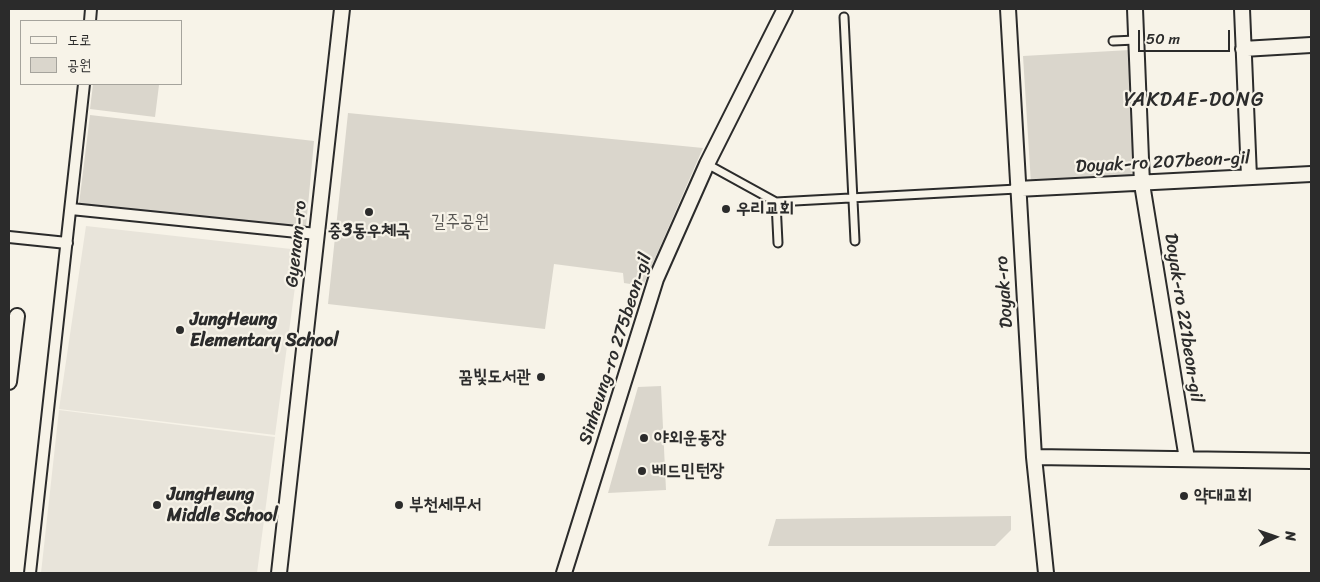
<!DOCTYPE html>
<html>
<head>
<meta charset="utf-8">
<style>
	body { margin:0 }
	#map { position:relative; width:1320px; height:582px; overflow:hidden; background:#f7f3e8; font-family:Sriracha,"Poor Story",sans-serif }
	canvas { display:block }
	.frame { position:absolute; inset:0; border:10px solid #2b2b2b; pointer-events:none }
	.legend { position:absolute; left:20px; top:20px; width:162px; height:65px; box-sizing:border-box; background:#f7f3e8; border:1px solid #a5a39c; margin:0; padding:6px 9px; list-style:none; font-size:15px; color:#2b2b2b }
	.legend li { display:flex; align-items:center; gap:10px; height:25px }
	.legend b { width:25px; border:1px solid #a5a39c }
	.north { position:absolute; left:1250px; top:512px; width:50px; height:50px; -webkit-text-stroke:4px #f7f3e8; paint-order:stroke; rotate:87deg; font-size:14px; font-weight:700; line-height:20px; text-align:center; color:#2b2b2b }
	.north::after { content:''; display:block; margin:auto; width:18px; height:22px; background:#2b2b2b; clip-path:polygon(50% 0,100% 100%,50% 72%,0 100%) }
	.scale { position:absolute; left:1138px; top:30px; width:92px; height:22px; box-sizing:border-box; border:2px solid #2b2b2b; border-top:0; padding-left:6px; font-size:15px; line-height:18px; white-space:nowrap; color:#2b2b2b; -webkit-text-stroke:4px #f7f3e8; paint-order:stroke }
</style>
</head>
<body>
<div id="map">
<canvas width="1320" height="582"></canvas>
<div class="frame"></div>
<ul class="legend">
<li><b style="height:6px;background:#f7f3e8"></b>도로</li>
<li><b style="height:14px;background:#dad6cc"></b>공원</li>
</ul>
<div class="north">N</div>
<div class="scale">50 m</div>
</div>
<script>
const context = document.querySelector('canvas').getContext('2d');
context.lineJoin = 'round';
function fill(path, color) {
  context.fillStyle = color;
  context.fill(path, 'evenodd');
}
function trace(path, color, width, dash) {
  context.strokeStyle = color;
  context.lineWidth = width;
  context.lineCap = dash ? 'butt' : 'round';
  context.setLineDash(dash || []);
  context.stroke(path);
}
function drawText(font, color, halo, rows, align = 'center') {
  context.font = font + ' Sriracha,"Poor Story",sans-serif';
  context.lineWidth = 4.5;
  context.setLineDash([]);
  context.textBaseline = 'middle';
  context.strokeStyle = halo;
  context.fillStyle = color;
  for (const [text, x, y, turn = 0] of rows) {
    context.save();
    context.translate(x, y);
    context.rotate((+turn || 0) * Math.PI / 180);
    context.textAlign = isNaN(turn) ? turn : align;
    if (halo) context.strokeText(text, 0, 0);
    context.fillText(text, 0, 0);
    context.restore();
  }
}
const built = new Path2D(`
	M86,226L300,250L275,435L59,409Z
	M59,410L275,437L257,573H41Z`);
const green = new Path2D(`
	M1130,50L1135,179L1031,184L1023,56Z
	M93,84L159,85L155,117L90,109Z
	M348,113L703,148L643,286L624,283L623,273L554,264L545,329L328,304Z
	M90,115L314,141L306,227L79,204Z
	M661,386L666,490L608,493L638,387Z
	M1011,516V530L995,546H768L776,519Z`);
const service = new Path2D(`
	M844,17L855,241
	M1113,41L1136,40
	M707,164L776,202L1017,189
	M776,202L778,243`);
const pedestrian = new Path2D(`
	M90,21L91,9
	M71,209L317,234
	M9,237L67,243
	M30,573L84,84`);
const minor = new Path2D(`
	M1008,9L1034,457L1046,573
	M1135,9L1142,184L1187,459
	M1242,9L1249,177
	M1243,49L1311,45
	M1017,189L1311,174
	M9,382L17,316
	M1034,457L1311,461
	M279,573L342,9
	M564,573L656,279L707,164L785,9`);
const markers = [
	[726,209,5,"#2b2b2b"],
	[369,212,5,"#2b2b2b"],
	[180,330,5,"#2b2b2b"],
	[541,377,5,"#2b2b2b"],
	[644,438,5,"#2b2b2b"],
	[642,471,5,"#2b2b2b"],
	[1184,496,5,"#2b2b2b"],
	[157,505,5,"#2b2b2b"],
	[399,505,5,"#2b2b2b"]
];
const streetNames = [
	["Doyak-ro 207beon-gil",1163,163,-3],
	["Gyenam-ro",297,244,-84],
	["Doyak-ro",1005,292,-94],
	["Doyak-ro 221beon-gil",1183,318,81],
	["Sinheung-ro 275beon-gil",616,349,-72]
];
const poiNames = [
	["우리교회",736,209],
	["중3동우체국",369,231,"center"],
	["JungHeung",190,320],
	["Elementary School",190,341],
	["꿈빛도서관",531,377,"right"],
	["야외운동장",654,438],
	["베드민턴장",652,471],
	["JungHeung",167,495],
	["Middle School",167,516],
	["약대교회",1194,496],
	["부천세무서",409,505]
];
const parkNames = [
	["길주공원",460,222]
];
const quarterNames = [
	["YAKDAE-DONG",1194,101]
];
fill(built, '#e8e4da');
fill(green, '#dad6cc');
trace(service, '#2b2b2b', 11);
trace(pedestrian, '#2b2b2b', 14);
trace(minor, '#2b2b2b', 18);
trace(service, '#f7f3e8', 7);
trace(pedestrian, '#f7f3e8', 10);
trace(minor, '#f7f3e8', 14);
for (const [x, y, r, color] of markers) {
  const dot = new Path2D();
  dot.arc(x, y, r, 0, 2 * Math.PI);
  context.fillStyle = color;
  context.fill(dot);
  trace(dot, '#f7f3e8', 2);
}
drawText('18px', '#2b2b2b', '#f7f3e8', streetNames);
drawText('bold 18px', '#2b2b2b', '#f7f3e8', poiNames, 'left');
drawText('18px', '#575653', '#f7f3e8', parkNames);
context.letterSpacing = '1px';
drawText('20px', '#2b2b2b', '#f7f3e8', quarterNames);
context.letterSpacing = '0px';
</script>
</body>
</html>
